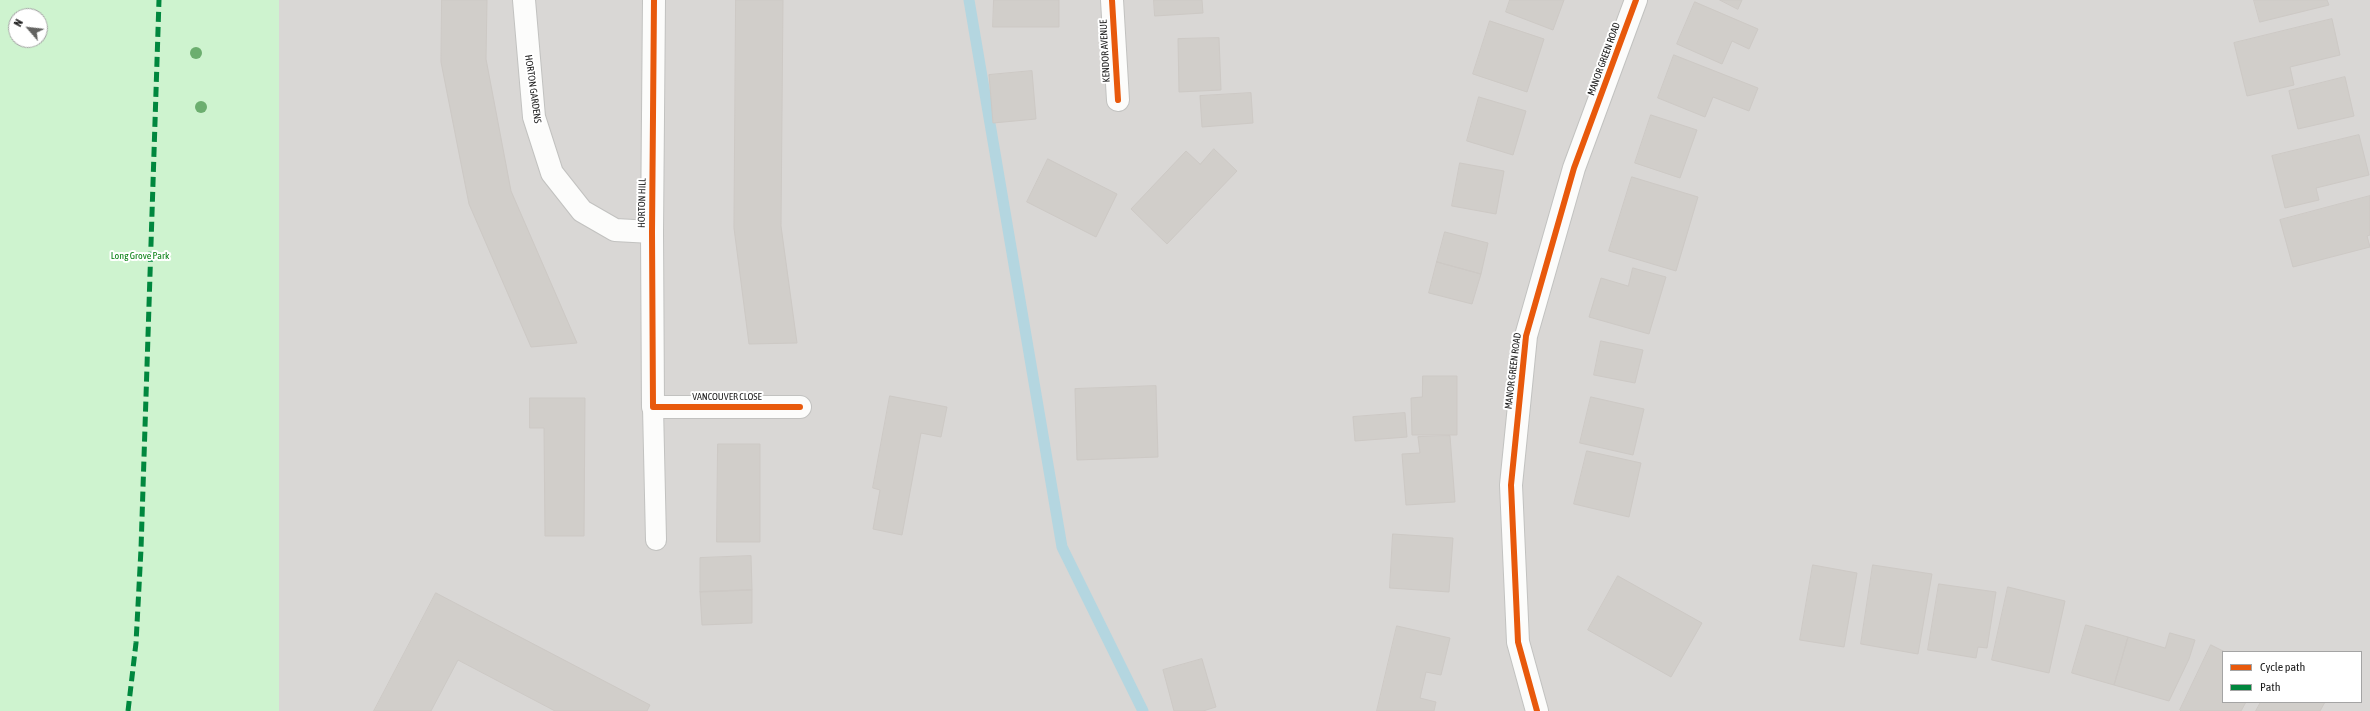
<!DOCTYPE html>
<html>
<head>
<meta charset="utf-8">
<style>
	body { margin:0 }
	#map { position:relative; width:2370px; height:711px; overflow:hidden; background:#eae8e4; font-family:"Asap Condensed",sans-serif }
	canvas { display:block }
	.legend { position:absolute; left:2222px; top:651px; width:140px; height:52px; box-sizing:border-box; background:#fff; border:1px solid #a4a4a4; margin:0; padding:5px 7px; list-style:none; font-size:12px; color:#1b1b1b }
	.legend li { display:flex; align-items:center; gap:8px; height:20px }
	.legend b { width:20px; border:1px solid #a4a4a4 }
	.north { position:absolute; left:8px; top:8px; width:40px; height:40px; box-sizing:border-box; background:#fff; border:1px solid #a4a4a4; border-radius:50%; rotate:298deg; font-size:11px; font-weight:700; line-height:16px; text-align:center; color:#1b1b1b }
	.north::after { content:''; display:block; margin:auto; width:14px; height:18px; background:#636361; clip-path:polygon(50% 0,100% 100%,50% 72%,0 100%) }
</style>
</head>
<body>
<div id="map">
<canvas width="2370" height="711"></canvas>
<ul class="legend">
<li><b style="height:5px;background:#e8590c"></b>Cycle path</li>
<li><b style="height:5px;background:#00873e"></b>Path</li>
</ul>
<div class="north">N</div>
</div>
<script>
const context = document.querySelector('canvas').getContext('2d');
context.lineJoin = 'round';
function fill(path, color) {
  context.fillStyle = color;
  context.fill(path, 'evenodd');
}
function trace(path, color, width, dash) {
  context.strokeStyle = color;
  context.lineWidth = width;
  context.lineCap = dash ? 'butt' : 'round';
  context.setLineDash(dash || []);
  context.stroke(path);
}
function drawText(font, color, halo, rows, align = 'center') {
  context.font = font + ' "Asap Condensed",sans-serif';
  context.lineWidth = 4;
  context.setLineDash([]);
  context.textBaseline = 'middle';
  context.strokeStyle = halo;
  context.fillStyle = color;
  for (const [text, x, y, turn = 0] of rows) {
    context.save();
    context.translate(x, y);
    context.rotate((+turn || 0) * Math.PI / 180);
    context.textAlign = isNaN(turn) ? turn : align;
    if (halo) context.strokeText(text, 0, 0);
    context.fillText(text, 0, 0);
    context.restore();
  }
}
const residential = new Path2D(`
	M279,0H2370V711H279ZM2223,652H2361V702H2223Z`);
const park = new Path2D(`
	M0,0H279V711H0ZM16,16H40V40H16Z`);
const stream = new Path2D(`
	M969,0L1062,547L1143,711`);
const building = new Path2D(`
	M442,0H487L486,59L511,191L577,343L531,347L469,204L441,62Z
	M736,0H783L781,226L797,343L749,344L734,228Z
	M994,0H1059V27H993Z
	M1154,0H1202L1203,13L1155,16Z
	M1510,0H1564L1553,30L1506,12Z
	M1720,0H1742L1738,9Z
	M2254,0H2327L2329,5L2260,22Z
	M1695,2L1758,29L1749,49L1732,41L1722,64L1677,44Z
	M2332,19L2340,55L2290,67L2294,85L2247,96L2234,43Z
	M1490,21L1544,39L1527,92L1473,74Z
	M1219,38L1221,90L1179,92L1178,39Z
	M1674,55L1758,88L1749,111L1713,97L1705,117L1658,98Z
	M1032,71L1036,119L993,123L989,75Z
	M2345,77L2354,116L2298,129L2289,91Z
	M1251,93L1253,123L1202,127L1200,96Z
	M1479,97L1526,111L1513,155L1467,141Z
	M1651,115L1697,130L1680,178L1635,163Z
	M2359,135L2369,175L2316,188L2319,200L2285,208L2272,156Z
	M1214,149L1237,171L1167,244L1131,209L1186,151L1200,164Z
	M1048,159L1117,194L1096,237L1027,202Z
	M1460,163L1504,171L1496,214L1452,206Z
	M1632,177L1698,197L1676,271L1609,251Z
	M2370,196V235L2367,236L2370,247L2293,267L2280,220Z
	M1445,232L1488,243L1481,274L1437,262Z
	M1437,262L1481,274L1472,304L1429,293Z
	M1633,268L1666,277L1649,334L1589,317L1601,278L1628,286Z
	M1601,341L1643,350L1635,383L1594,375Z
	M1423,376H1457V435H1412L1411,398L1422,397Z
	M1156,386L1158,457L1077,460L1075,389Z
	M890,396L947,407L941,437L921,433L902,535L873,529L880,490L873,488Z
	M1591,397L1644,409L1633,455L1580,443Z
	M530,398H585L584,536H545L544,428H530Z
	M1405,413L1407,437L1355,441L1353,417Z
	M1450,436L1455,502L1406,505L1402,454L1420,453L1418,437Z
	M718,444H760V542H717Z
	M1587,451L1641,463L1629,517L1574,504Z
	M1393,534L1453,538L1449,592L1390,588Z
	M751,556L752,590L700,592V558Z
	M1813,565L1857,573L1844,647L1800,640Z
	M1873,565L1932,574L1918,654L1861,644Z
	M1618,576L1702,623L1671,677L1588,630Z
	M1939,584L1996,592L1987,648L1978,647L1976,658L1928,650Z
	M2008,587L2065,601L2049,673L1992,660Z
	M752,590V623L702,625L700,592Z
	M436,593L650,705L647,711H555L458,660L431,711H374Z
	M2086,625L2128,637L2114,685L2072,673Z
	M1397,626L1450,638L1441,675L1426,672L1420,698L1436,702L1434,711H1377Z
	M2170,633L2195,640L2189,659L2169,701L2114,685L2128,637L2165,648Z
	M2211,645L2225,652H2223V702H2246L2241,711H2181L2180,710Z
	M1202,659L1216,707L1203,711H1174L1163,670Z
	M2261,702H2325L2320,711H2256Z`);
const service = new Path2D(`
	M653,407L656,540`);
const minor = new Path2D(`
	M524,0L534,117L552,173L582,211L615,230L652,232
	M654,0L652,232L653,407H800
	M1112,0L1118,100
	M1537,711L1518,642L1511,485L1526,336L1574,168L1636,0`);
const quiet = new Path2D(`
	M128,711L136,643L141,549L159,0`);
const cycleway = new Path2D(`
	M654,0L652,232L653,407H800
	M1112,0L1118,100
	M1537,711L1518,642L1511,485L1526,336L1574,168L1636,0`);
const trees = [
	[196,53],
	[201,107]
];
const streetNames = [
	["KENDOR AVENUE",1105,51,-93],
	["MANOR GREEN ROAD",1604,59,-70],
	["HORTON GARDENS",533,89,82],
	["HORTON HILL",642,203,-89],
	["MANOR GREEN ROAD",1513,371,-83],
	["VANCOUVER CLOSE",727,397]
];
const parkNames = [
	["Long Grove Park",140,256]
];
fill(residential, '#d9d7d5');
fill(park, '#cef3cf');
trace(stream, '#b4d6e0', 11);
fill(building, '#d1ceca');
trace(building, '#cdc9c5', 1);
trace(service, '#c2c2c0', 22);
trace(minor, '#c2c2c0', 24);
trace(service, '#fcfcfb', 20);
trace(minor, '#fcfcfb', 22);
trace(quiet, '#00873e', 5, [10, 5]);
trace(cycleway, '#e8590c', 6);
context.fillStyle = '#6cae6f';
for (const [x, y] of trees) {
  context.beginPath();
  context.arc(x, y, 6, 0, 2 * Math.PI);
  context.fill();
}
drawText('10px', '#1b1b1b', '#fff', streetNames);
drawText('10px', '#047e10', '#fff', parkNames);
</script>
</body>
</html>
